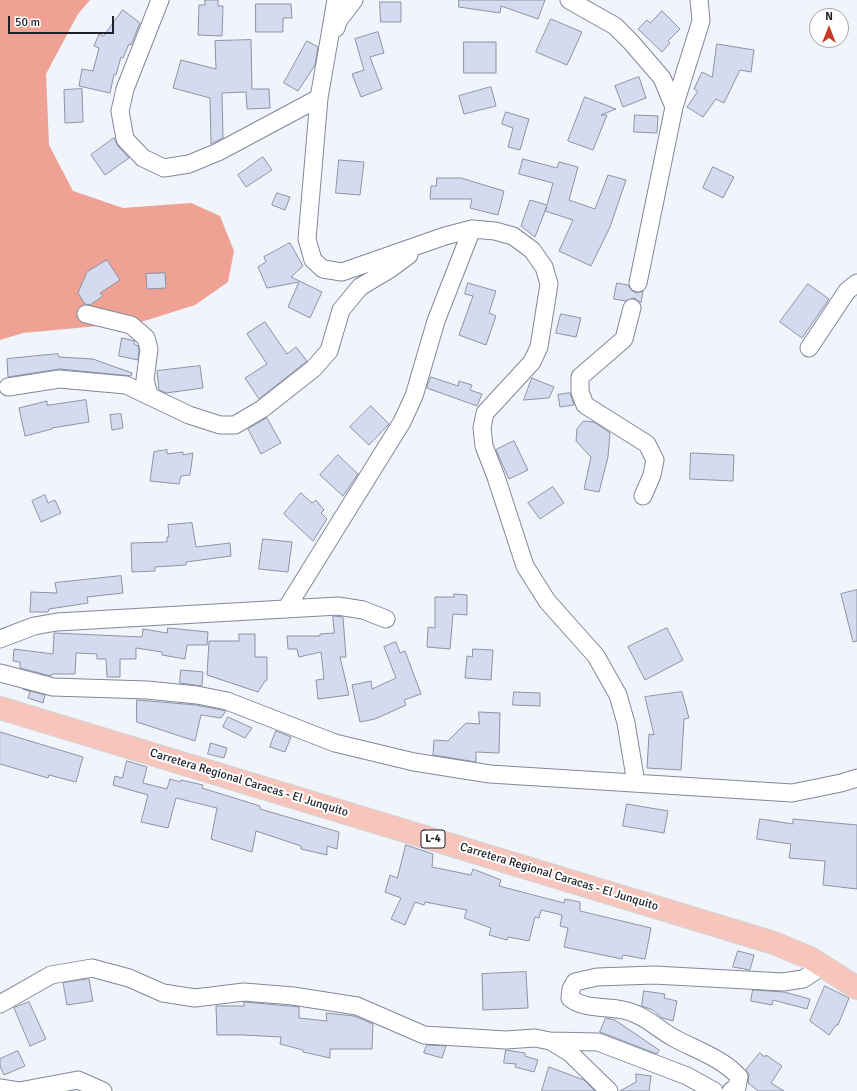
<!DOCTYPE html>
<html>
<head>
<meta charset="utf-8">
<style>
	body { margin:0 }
	#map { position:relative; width:857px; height:1091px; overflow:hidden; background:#f1f4fb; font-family:Signika,sans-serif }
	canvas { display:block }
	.north { position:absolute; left:809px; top:8px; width:40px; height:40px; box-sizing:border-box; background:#fff; border:1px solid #a5a6a9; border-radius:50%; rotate:0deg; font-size:11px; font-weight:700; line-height:16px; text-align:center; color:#1e2128 }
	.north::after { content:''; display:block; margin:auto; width:14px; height:18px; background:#c53925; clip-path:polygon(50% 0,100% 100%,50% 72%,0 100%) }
	.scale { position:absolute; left:8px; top:16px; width:106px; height:18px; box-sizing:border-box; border:2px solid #1e2128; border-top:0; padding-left:5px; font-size:12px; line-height:14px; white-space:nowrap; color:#1e2128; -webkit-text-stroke:3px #fff; paint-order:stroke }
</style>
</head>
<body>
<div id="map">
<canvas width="857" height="1091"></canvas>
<div class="north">N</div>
<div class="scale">50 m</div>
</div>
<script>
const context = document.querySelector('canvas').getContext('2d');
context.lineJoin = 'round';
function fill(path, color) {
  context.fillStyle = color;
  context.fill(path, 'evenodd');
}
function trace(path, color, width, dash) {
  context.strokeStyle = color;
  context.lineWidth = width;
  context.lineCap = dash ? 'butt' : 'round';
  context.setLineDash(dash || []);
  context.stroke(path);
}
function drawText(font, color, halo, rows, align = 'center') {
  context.font = font + ' Signika,sans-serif';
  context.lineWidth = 4;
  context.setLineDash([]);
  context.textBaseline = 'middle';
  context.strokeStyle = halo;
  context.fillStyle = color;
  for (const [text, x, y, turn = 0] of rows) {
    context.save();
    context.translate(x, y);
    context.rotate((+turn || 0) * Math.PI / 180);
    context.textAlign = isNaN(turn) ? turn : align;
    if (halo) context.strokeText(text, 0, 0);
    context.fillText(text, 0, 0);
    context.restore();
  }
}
const forest = new Path2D(`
	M0,0H90L78,14L46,74L49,145L73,191L123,208L191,203L220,216L234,251L228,282L195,305L141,322L23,333L0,340Z`);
const building = new Path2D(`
	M205,0H218V6H223L222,36L198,35L199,5H205Z
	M459,0H545L538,19L501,6L500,13L459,7Z
	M380,2H401V22H381Z
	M256,4H291L292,18H283V32H256Z
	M123,10L140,23L131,45L129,44L123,58L121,57L116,75L114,74L110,93L79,86L82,69L93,71L99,48L94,46L99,34L103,36Z
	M662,11L680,29L668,41L670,43L662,52L638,29L647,20L650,23Z
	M551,19L582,32L567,65L536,52Z
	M378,32L384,53L370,57L382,89L361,97L352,74L364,70L355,39Z
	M251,40L252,89H269L270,108L247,109L246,92L222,93L223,138L211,144L210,98L173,88L181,60L216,69L215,41Z
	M307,41L318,47L315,65L298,91L284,83Z
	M464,42H496V73H464Z
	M717,44L754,50L751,72L740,70L724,103L716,99L703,117L687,107L698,91L694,89L702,72L712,77Z
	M639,77L646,98L623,107L615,86Z
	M491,87L496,106L464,114L459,96Z
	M82,89L83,122L65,123L64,90Z
	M585,97L616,109L601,115H607L593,150L568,141Z
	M506,112L529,119L520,150L508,147L513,128L502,124Z
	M635,115L658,116L657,133L634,132Z
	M114,138L118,146L129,158L105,175L91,155Z
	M263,157L272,170L246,187L238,175Z
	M523,159L557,168L559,162L578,167L569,200L595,209L608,175L626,180L610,227L591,266L559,251L573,220L545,211L547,206L535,237L521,226L530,200L547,205L553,183L519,174Z
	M339,160L364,162L360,195L336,193Z
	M713,167L734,177L723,198L703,188Z
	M437,178H461L504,191L498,215L470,208L472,199H430L431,186H436Z
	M277,193L290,197L285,210L272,205Z
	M290,243L303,266L291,277L322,292L310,318L288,307L299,282L267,288L258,267L266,262L264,257Z
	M107,260L120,280L100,293L103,296L90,305L85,304L78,293L87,272Z
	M165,273L166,288L147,289L146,274Z
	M468,283L496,291L489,313L496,316L486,345L459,335L473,296L465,294Z
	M617,283L628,285L631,290L636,293L643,291L641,303L634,298L626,301L614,299Z
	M808,284L829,299L802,338L780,322Z
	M561,314L581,318L576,337L556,333Z
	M265,322L287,354L296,347L307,361L259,399L245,378L267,364L247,334Z
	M122,338L135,341L134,344L138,346L139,350L138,360L119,356Z
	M58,354L59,357L93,359L132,373L131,376L60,369L8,377L7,359Z
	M200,366L203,388L166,393L159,390L157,371Z
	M431,377L458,386L459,381L472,385L470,390L482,394L477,406L427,388Z
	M532,378L554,387L549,398L524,400Z
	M570,393L574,405L560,407L558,395Z
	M86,400L89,422L52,428V429L25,436L19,408L47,401V405Z
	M371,406L389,424L369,445L350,427Z
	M121,414L123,428L112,430L110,415Z
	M267,418L281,443L261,454L248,429Z
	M584,421L594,422L610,433L608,457L599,492L584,489L591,457L576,441L577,429Z
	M514,441L528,470L509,479L496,450Z
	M167,450V454L183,452V455L193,453L190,475L181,476L179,484L150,481L154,452Z
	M691,453L734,455L733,481L690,479Z
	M338,455L358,474L343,496L320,475Z
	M553,487L564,503L540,519L528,503Z
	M301,493L312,503L316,500L324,510L321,513L327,519L313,541L284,514Z
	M45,495L48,503L55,500L61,513L41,522L32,501Z
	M192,523L196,547L230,543L231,556L186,562V565L155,567V571L132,572L131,543L167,542V537H169L168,525Z
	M263,539L292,542L288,572L259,569Z
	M121,576L123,593L87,597L88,603L49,609L48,612H30L31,592L57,593L55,583Z
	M857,590V641L853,642L841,594Z
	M454,594L467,595V615L453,614L450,649L427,647L428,627L435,628V597H454Z
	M333,616L343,617L346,657H340L349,695L318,699L316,680L324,679L321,652L299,657L297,649H288L287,636H320V634L334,633Z
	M168,628L208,632L207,645H187L185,659L162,655V652L136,648V659H120V677H107L106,659H97V654L76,653L75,674H52L51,676L20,668V662L13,661L14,649L53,654L54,633L142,637L143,629L167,633Z
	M667,628L683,660L645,680L628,647Z
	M239,634H255V657H267V680L265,681L258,692L207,675L209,641H239Z
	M396,642L400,653L405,651L421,694L404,700L406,705L375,719L360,722L352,685L371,681L372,689L396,678L384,647Z
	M473,649L493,650L491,680L465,678L467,656L472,657Z
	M181,670L203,672L202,686L180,683Z
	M23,689L45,695L43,703L28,698L30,692Z
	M514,692L540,693V706L513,705Z
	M682,692L689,718L684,719L681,770L647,768L649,734L654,735L645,697Z
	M137,700L196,705L226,711L221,718L201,715L195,741L137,722Z
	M479,712L500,713L499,753L476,752V762L433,755L434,740L448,741L466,723L479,724Z
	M228,717L252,728L245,738L223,727Z
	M276,731L291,737L285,752L270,747Z
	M0,732L83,757L76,782L49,775L48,778L0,764Z
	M211,743L227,748L224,758L208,754Z
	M127,761L147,767L143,783L167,789L170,779L180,782L181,780L203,785L202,788L260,806V809L339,832L337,849L327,846V855L301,849V846L256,831L252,852L211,839L217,808L176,798L168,828L141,822L148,795L113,785L115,776L122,778Z
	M627,804L668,811L664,833L623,826Z
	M760,819L793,824V819L857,825V889L823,885L825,861L789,858L791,844L757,839Z
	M406,845L433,854L432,867L471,875L473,869L501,880L499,886L564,903L565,899L580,902V911L651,928L645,959L623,955L622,959L564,947L568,928L560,926L562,915L541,910L539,918L535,917L529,941L508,937L507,940L489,935L491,928L464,918L467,910L425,902L424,905L415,902L405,925L391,919L401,898L385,892L390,875L397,878Z
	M738,951L754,955L750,970L733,967Z
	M526,972L528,1008L483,1010L482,974Z
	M89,979L93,1001L67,1005L63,983Z
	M825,986L849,998L838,1025H836L829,1035L810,1021Z
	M753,990L784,992L810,999L807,1009L773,1000L772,1005L751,1001Z
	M644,991L665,994L664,998L677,1001L673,1021L662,1018L653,1010L642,1006Z
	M29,1002L46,1039L30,1046L14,1008Z
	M244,1002L299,1007V1018L327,1021L326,1013L354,1016L373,1024L372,1049H330V1058L303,1052V1050L280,1044L281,1037L243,1035H217L216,1006H244Z
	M606,1018L615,1020L659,1050L657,1054L600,1032Z
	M427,1045L446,1046L442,1058L424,1053Z
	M506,1050L525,1053V1056L538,1060L534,1072L515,1067L516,1064L504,1063Z
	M18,1051L25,1066L4,1075L0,1066V1059Z
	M760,1053L765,1057L766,1055L782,1066L771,1083L784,1091H758L748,1083L749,1074L746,1070Z
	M549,1067L584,1080L595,1091H542Z
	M636,1074L651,1076L649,1091H620L636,1082Z`);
const minor = new Path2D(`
	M160,0L125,89L120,111L125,139L143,158L164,168L189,164L218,152L319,98
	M336,0L319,98L307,239L313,260L323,269L342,272L445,236L472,229L495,231L513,236L532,250L544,267L549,284L539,347L532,362L485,413L482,428L484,446L496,477L525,566L547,601L596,656L618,695L626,723L636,783
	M569,0L615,26L630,41L662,78L674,107
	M336,28L338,21L354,0
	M638,283L674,107L701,21L699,0
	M632,308L624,339L580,377V392L585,405L647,444L655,460L652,475L643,496
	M86,314L131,325L146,338L149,349L145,380L149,395
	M809,348L847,291L857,283
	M8,387L59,379L126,385L189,415L220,425H235L262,409L313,369L329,351L341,310L360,287L390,269L409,255
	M286,609L402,422L414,396L436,321L472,229
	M0,639L34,626L57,622L338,606L363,610L386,619
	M0,673L53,687L147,690L197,695L227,701L335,743L414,762L490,774L792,793L841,783L857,778
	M0,1004L51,975L92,968L129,978L163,993L195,998L244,992L293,996L357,1006L424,1035L506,1040L535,1038L550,1041L598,1042L687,1076L714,1091
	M552,1042L570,1053L609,1091
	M0,1088L19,1091L78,1080L103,1091
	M731,1091L737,1087L739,1077C722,1058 696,1050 674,1038C656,1028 644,1014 623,1010C605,1006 585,1010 570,998L571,989L575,982L597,977L654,975L783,982L803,979L814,972L810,958`);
const major = new Path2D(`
	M0,708L774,943L810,958L857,988`);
const shields = [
	[433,839,24]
];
const shieldNames = [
	["L-4",433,839]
];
const streetNames = [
	["Carretera Regional Caracas - El Junquito",249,783,17],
	["Carretera Regional Caracas - El Junquito",559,877,17]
];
fill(forest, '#efa193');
fill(building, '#d4dbee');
trace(building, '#8d93a5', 1);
trace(minor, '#82889a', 19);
trace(major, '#d2d3d4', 24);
trace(minor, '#fff', 17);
trace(major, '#f7c5bc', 22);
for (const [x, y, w] of shields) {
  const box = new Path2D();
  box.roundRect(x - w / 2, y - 9, w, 18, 3);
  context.fillStyle = '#fff';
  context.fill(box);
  trace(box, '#1e2128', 1);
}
drawText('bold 11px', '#1e2128', null, shieldNames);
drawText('12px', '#1e2128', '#fff', streetNames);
</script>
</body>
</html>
